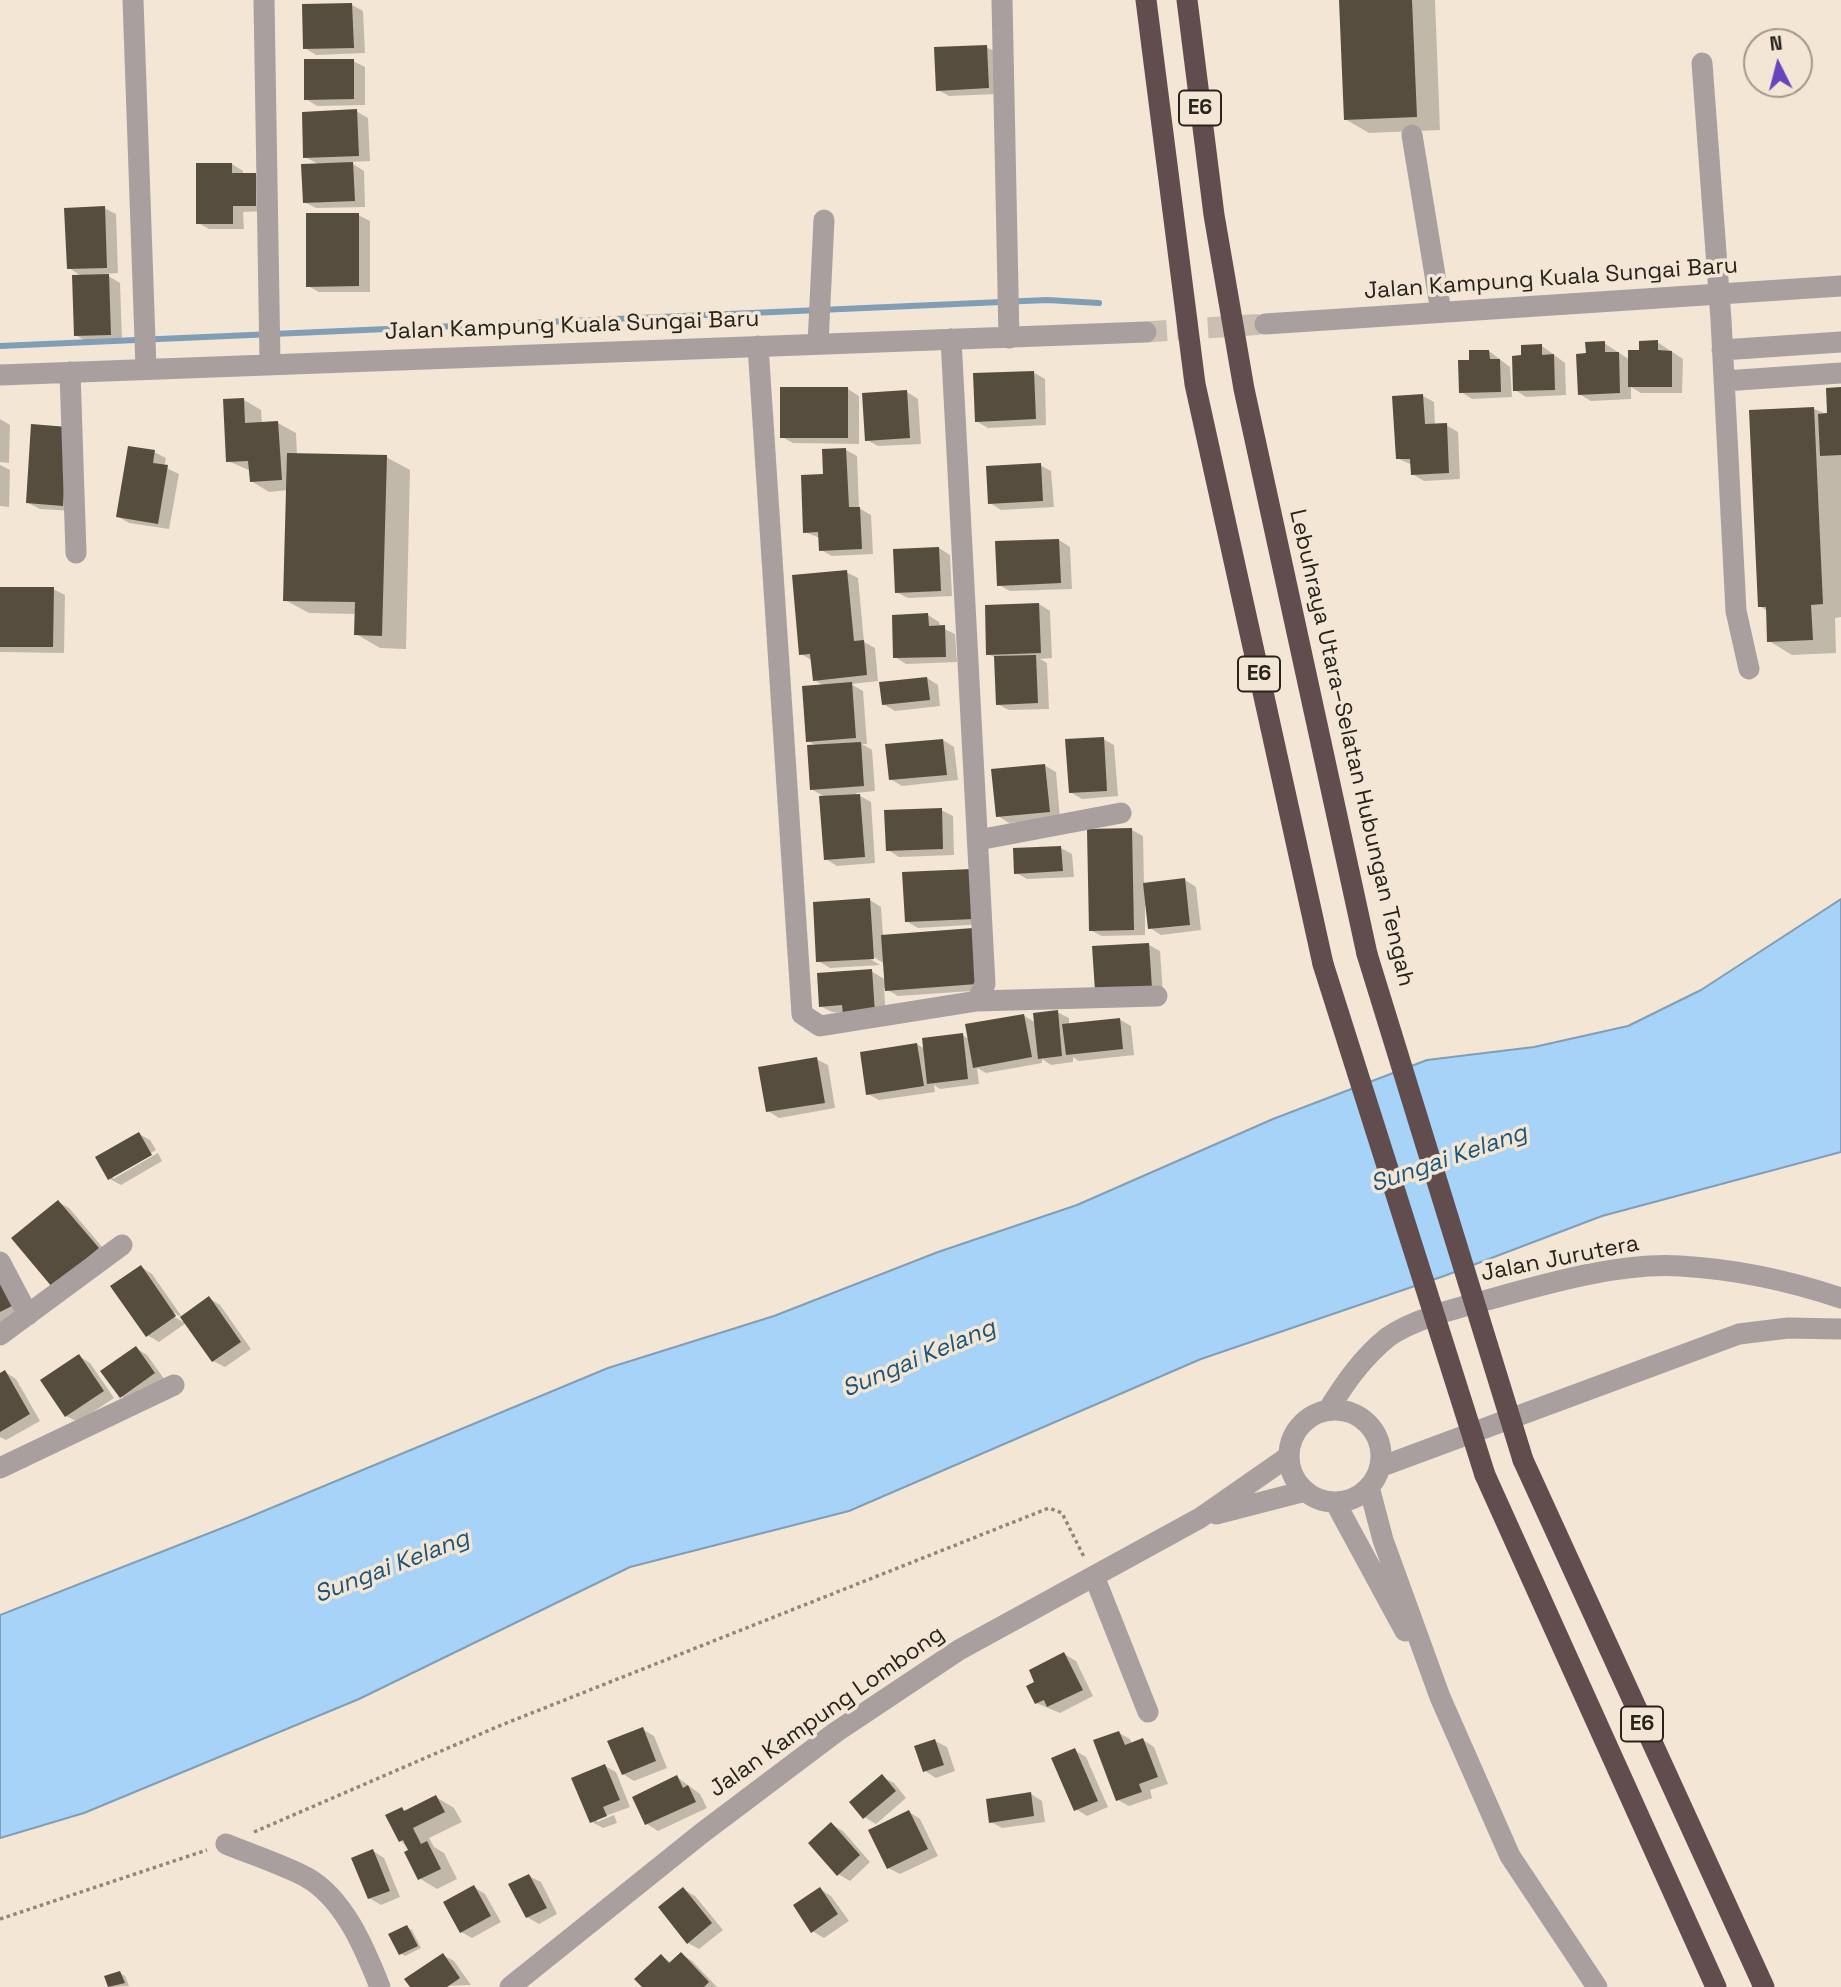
<!DOCTYPE html>
<html>
<head>
<meta charset="utf-8">
<style>
	body { margin:0 }
	#map { position:relative; width:1841px; height:1987px; overflow:hidden; background:#f3e6d5; font-family:"Space Grotesk",sans-serif }
	canvas { display:block }
	.north { position:absolute; left:1743px; top:28px; width:70px; height:70px; box-sizing:border-box; background:#f3e6d5; border:2px solid #a2988b; border-radius:50%; rotate:354deg; font-size:19px; font-weight:700; line-height:28px; text-align:center; color:#28241d }
	.north::after { content:''; display:block; margin:auto; width:24px; height:32px; background:#6745bd; clip-path:polygon(50% 0,100% 100%,50% 72%,0 100%) }
</style>
</head>
<body>
<div id="map">
<canvas width="1841" height="1987"></canvas>
<div class="north">N</div>
</div>
<script>
const context = document.querySelector('canvas').getContext('2d');
context.lineJoin = 'round';
function fill(path, color) {
  context.fillStyle = color;
  context.fill(path, 'evenodd');
}
function trace(path, color, width, dash) {
  context.strokeStyle = color;
  context.lineWidth = width;
  context.lineCap = dash ? 'butt' : 'round';
  context.setLineDash(dash || []);
  context.stroke(path);
}
function drawText(font, color, halo, rows, align = 'center') {
  context.font = font + ' "Space Grotesk",sans-serif';
  context.lineWidth = 7;
  context.setLineDash([]);
  context.textBaseline = 'middle';
  context.strokeStyle = halo;
  context.fillStyle = color;
  for (const [text, x, y, turn = 0] of rows) {
    context.save();
    context.translate(x, y);
    context.rotate((+turn || 0) * Math.PI / 180);
    context.textAlign = isNaN(turn) ? turn : align;
    if (halo) context.strokeText(text, 0, 0);
    context.fillText(text, 0, 0);
    context.restore();
  }
}
const water = new Path2D(`
	M1841,899V1152L1602,1216L1444,1276L1201,1359L849,1511L630,1567L359,1699L84,1813L0,1838V1615L235,1523L608,1368L774,1316L938,1252L1077,1205L1273,1119L1427,1060L1534,1047L1628,1026L1701,990Z`);
const shadow = new Path2D(`
	M1341,0H1435L1440,130L1369,133L1345,119Z
	M352,5L363,11L365,53L316,55L305,48Z
	M986,47L998,53L999,94L949,96L938,90Z
	M353,61L365,67V105L317,106L306,99Z
	M356,111L368,118L370,161L350,162L364,171L365,207L316,208L304,202L320,165L305,157Z
	M232,164L243,171V175H255L267,181V211L243,212L244,229H209L198,223Z
	M104,208L116,214L118,273L105,274L120,283L122,341L87,342L76,335L83,277L69,268Z
	M358,215L370,221V292H319L308,286Z
	M1657,342L1683,359L1682,393H1641L1631,387V399L1591,401L1579,394L1587,355L1604,343L1630,360Z
	M1542,346L1565,363L1566,395L1526,397L1515,390L1523,357Z
	M1489,351L1510,367L1512,397L1472,399L1461,392L1471,362Z
	M1033,372L1045,379L1046,425L988,428L976,421Z
	M848,389L859,396V444L793,443L782,437Z
	M1841,389V617L1835,618L1836,653L1792,655L1769,641L1767,611L1760,606L1814,409L1829,415Z
	M907,392L918,399L921,444L878,446L867,440Z
	M1423,396L1434,402L1435,425H1446L1458,432L1460,479L1424,481L1412,474V465L1397,458Z
	M244,400L261,410L262,424L278,423L296,433L297,455L386,457L410,470L406,649L380,648L356,634L357,614L309,613L285,600L288,490L269,492L251,481V471L228,461Z
	M0,419L10,425L9,463L0,462Z
	M33,426L74,511L40,509L28,503Z
	M846,450L857,456L859,508L871,515L873,554L832,556L821,550L820,538L805,532L825,475Z
	M154,452L166,458L164,467L179,474L169,529L129,523L117,516Z
	M0,465L10,470L9,507L0,506Z
	M1040,465L1051,471L1054,507L1001,510L990,503Z
	M1059,540L1070,547L1072,589L1010,591L999,585Z
	M939,548L950,555L952,596L908,598L896,592Z
	M846,572L858,578L864,642L875,648L878,681L851,684L863,691L867,744H862L872,750L875,791L855,793L871,802L875,863L837,866L826,859L827,798L811,789L817,746L808,741L825,686L814,680L813,661L801,654Z
	M0,588L53,589L65,595L64,653L0,652Z
	M1039,604L1050,611L1052,658L1040,659L1047,663L1049,709L1009,710L997,704L996,658L988,654Z
	M928,615L939,622L940,627L955,634L957,662L906,664L895,657Z
	M927,678L938,685L940,706L895,711L883,704Z
	M1103,739L1114,745L1118,796L1082,799L1070,792Z
	M943,740L954,747L958,780L902,786L890,779Z
	M1044,765L1056,772L1060,818L1009,823L998,816Z
	M941,810L953,816L954,855L899,857L888,850Z
	M1132,830L1143,836L1144,884L1185,880L1196,887L1201,930L1161,935L1150,928L1147,906H1145V935L1102,936L1090,930Z
	M1061,848L1072,854L1074,877L1027,879L1016,873Z
	M904,874L985,924L918,928L906,921Z
	M870,900L881,907L883,936L987,990L898,996L884,988L886,1018L832,1012L820,1006L871,971L886,980L885,964L867,953L865,956L880,965L830,968L818,961Z
	M1149,945L1160,951L1163,994L1108,997Z
	M1057,1012L1069,1018V1025L1119,1019L1131,1026L1134,1055L1079,1061L1073,1057V1062L1051,1065L1042,1059V1063L986,1073L977,1068L979,1084L940,1089L934,1085L935,1092L879,1100L868,1094L917,1044L925,1049L962,1035L969,1039L1023,1015L1036,1023Z
	M816,1059L828,1065L835,1108L779,1118L768,1111Z
	M139,1134L150,1140L156,1150L113,1175V1179L158,1153L162,1161L121,1185L110,1179Z
	M58,1202L69,1208L109,1255L53,1286Z
	M0,1261L24,1312L0,1323Z
	M141,1267L152,1274L182,1317L209,1298L220,1305L251,1349L225,1367L213,1361L186,1323L159,1342L147,1335ZM170,1310L183,1318V1322L168,1313Z
	M136,1348L147,1355L165,1380L132,1403L121,1396Z
	M79,1356L90,1363L114,1398L78,1422L66,1416Z
	M5,1372L16,1379L40,1421L6,1440L0,1437V1375Z
	M1064,1654L1076,1661L1093,1696L1060,1713L1036,1703L1037,1683Z
	M642,1729L654,1736L667,1768L634,1781L623,1774Z
	M1119,1733L1130,1739L1132,1744L1143,1740L1154,1747L1168,1784L1150,1790L1152,1798L1129,1806L1118,1800Z
	M935,1741L947,1747L955,1771L936,1778L925,1771Z
	M1074,1750L1086,1757L1108,1807L1087,1816L1076,1809Z
	M605,1766L616,1772L630,1807L597,1819V1822L614,1815L617,1823L603,1828L592,1822Z
	M677,1777L700,1794L707,1808L658,1831L647,1824Z
	M882,1777L894,1783L906,1798L876,1824L864,1817Z
	M1031,1794L1042,1801L1045,1822L1002,1828L991,1822Z
	M436,1797L454,1808L462,1822L429,1838L434,1847L444,1853L457,1879L437,1889L419,1878L410,1851L401,1841L402,1809L407,1812Z
	M909,1812L920,1819L938,1856L900,1874L888,1868Z
	M831,1824L843,1831L870,1862L850,1881L838,1874Z
	M373,1851L384,1858L400,1897L381,1905L369,1898Z
	M529,1876L541,1882L557,1914L539,1924L527,1917Z
	M474,1887L485,1894L501,1922L472,1938L461,1932Z
	M683,1889L695,1896L723,1930L699,1949L688,1943Z
	M820,1889L831,1896L849,1921L824,1938L812,1931Z
	M407,1927L412,1930L421,1948L405,1956L400,1953Z
	M681,1954L692,1961L717,1987H643L661,1956L672,1963Z
	M443,1955L454,1961L471,1985L412,1987Z
	M120,1973L125,1976L129,1986L110,1987L107,1977Z`);
const stream = new Path2D(`
	M0,346L1047,300L1099,303`);
const building = new Path2D(`
	M1339,0H1412L1417,117L1344,120Z
	M352,3L354,48L303,49L302,4Z
	M987,45L989,88L936,91L934,47Z
	M304,59H354V99L304,100Z
	M357,109L359,156L303,158L302,112Z
	M353,162L355,201L303,203L301,164Z
	M196,163H232V173H256V206H233V224H196Z
	M105,206L107,268L67,269L64,208Z
	M306,213H359V286L306,287Z
	M109,274L111,335L74,336L72,275Z
	M1658,340V350L1672,351V387H1628V350H1639V341Z
	M1605,341V352H1619L1620,393L1578,395L1576,354L1586,353L1585,342Z
	M1542,344V355L1554,354L1555,390L1513,391L1512,356L1521,355V345Z
	M1469,350H1489L1490,359H1500L1501,392L1459,393L1458,360H1469Z
	M1034,371L1036,419L975,422L973,373Z
	M780,387H848V438H780Z
	M1841,387V455L1820,456L1818,414L1827,413L1826,388Z
	M907,390L910,438L865,441L862,393Z
	M1423,394L1425,424L1447,423L1449,473L1411,475L1410,459H1396L1392,396Z
	M244,398L245,423L278,421L282,480L250,482L248,461L226,462L223,399Z
	M1814,407L1823,604L1811,605L1813,640L1767,642L1766,607H1758L1749,410Z
	M31,424L68,427L63,506L26,503Z
	M128,446L155,450L153,463L168,465L158,524L116,517Z
	M846,448L849,507H860L862,549L819,551L818,532L803,533L801,475L823,474L822,449Z
	M287,453L387,455L382,636L354,635L355,602L283,601Z
	M1041,463L1043,501L988,504L986,466Z
	M1059,539L1061,583L997,586L995,541Z
	M939,547L941,591L895,593L893,549Z
	M847,570L854,641L864,640L867,675L813,681L810,654L799,655L792,575Z
	M0,587H54L53,647H0Z
	M1039,603L1041,653L986,655L985,605Z
	M928,613L929,626L945,625L946,657L893,658L892,615Z
	M1036,655L1038,703L996,705L994,656Z
	M927,677L930,700L882,705L879,682Z
	M852,682L856,738L806,742L802,686Z
	M1104,737L1107,791L1069,793L1065,739Z
	M943,739L947,775L889,780L885,744Z
	M861,742L864,786L810,790L807,745Z
	M1045,764L1050,812L996,817L991,769Z
	M860,794L865,857L824,860L819,796Z
	M942,808L943,849L886,851L884,810Z
	M1132,828L1134,930L1089,931L1087,829Z
	M1061,846L1063,871L1014,874L1013,848Z
	M972,869L974,919L905,922L902,872Z
	M1185,878L1190,925L1148,929L1143,883Z
	M870,898L874,959L816,962L813,902Z
	M973,928L977,984L885,991L881,935Z
	M1149,943L1152,988L1095,991L1092,946Z
	M872,969L875,1013L843,1015L842,1005L819,1007L817,973Z
	M1058,1010L1062,1056L1038,1059L1033,1013Z
	M1024,1014L1032,1057L973,1068L965,1024Z
	M1120,1018L1123,1049L1066,1055L1062,1024Z
	M963,1033L968,1079L927,1084L922,1038Z
	M917,1043L924,1086L866,1095L860,1052Z
	M817,1057L825,1103L766,1112L758,1067Z
	M139,1132L152,1155L108,1180L95,1157Z
	M58,1200L99,1248L52,1287L11,1238Z
	M141,1265L176,1316L146,1337L110,1286Z
	M0,1276L14,1305L0,1312Z
	M209,1296L241,1342L212,1362L180,1317Z
	M136,1346L155,1373L120,1398L100,1371Z
	M79,1354L104,1391L65,1417L40,1380Z
	M5,1370L30,1414L0,1432V1373Z
	M1064,1652L1083,1690L1047,1707L1044,1700L1035,1704L1026,1686L1034,1682L1029,1670Z
	M643,1727L656,1761L622,1775L607,1741Z
	M1119,1731L1125,1745L1143,1738L1158,1777L1139,1784L1142,1792L1116,1801L1093,1740Z
	M935,1739L944,1765L923,1772L914,1746Z
	M1075,1748L1098,1801L1074,1811L1051,1758Z
	M605,1764L620,1800L603,1807L607,1816L590,1823L571,1778Z
	M882,1774L896,1791L863,1819L849,1802Z
	M677,1775L683,1788L688,1785L696,1802L645,1825L632,1797Z
	M1031,1792L1034,1816L989,1823L986,1799Z
	M436,1795L445,1812L413,1828L421,1844L427,1841L441,1869L418,1880L404,1852L408,1850L403,1840L399,1842L385,1815L402,1807L404,1811Z
	M909,1810L928,1849L887,1869L868,1830Z
	M831,1822L860,1855L837,1876L808,1843Z
	M373,1849L390,1891L368,1899L351,1858Z
	M529,1874L547,1908L526,1918L508,1884Z
	M474,1885L491,1916L460,1933L443,1902Z
	M683,1887L712,1923L687,1944L658,1907Z
	M820,1887L838,1914L811,1933L793,1905Z
	M407,1925L418,1946L399,1955L388,1934Z
	M681,1952L709,1982L704,1987H642L634,1979L661,1954L669,1963Z
	M443,1953L460,1978L447,1987H410L404,1979Z
	M120,1971L125,1983L108,1987L104,1976Z`);
const minorTunnel = new Path2D(`
	M1146,332L1265,324`);
const path = new Path2D(`
	M254,1832L499,1726L1049,1508L1062,1513L1085,1559
	M0,1919L207,1850`);
const minor = new Path2D(`
	M133,0L146,368
	M264,0L270,363
	M1002,0L1009,338
	M1702,63L1721,320L1736,611L1749,669
	M1412,135L1441,312
	M1265,324L1841,286
	M818,344L824,220
	M758,346L802,1014L820,1026L977,1001L985,984L951,339
	M1722,350L1841,342
	M70,372L76,553
	M0,375L1146,332
	M1724,381L1841,373
	M978,840L1121,813
	M977,1001L1157,996
	M0,1262L28,1315
	M0,1335L122,1245
	M1328,1410C1345,1383 1362,1358 1388,1337C1413,1319 1458,1308 1487,1300C1545,1284 1620,1262 1680,1266C1734,1269 1790,1281 1841,1298
	M1289 1456a46 46 0 1 1 92 0a46 46 0 1 1-92 0Z
	M1380,1467L1739,1334L1788,1328L1841,1329
	M0,1468L174,1385
	M1369,1487L1383,1540L1440,1697L1510,1856L1597,1987
	M1335,1502L1405,1631
	M1216,1514L1305,1491
	M1094,1576L1148,1712
	M226,1844C253,1855 281,1864 306,1877C344,1898 365,1949 380,1987
	M510,1987L702,1833L836,1732L959,1650L1200,1518L1289,1456`);
const highway = new Path2D(`
	M1146,0L1195,384L1323,964
	M1187,0L1214,215L1244,389L1367,954
	M1523,1460L1764,1987
	M1485,1475L1716,1987`);
const highwayBridge = new Path2D(`
	M1367,954L1523,1460
	M1323,964L1485,1475`);
const shields = [
	[1200,108,42],
	[1259,674,42],
	[1642,1724,42]
];
const shieldNames = [
	["E6",1200,108],
	["E6",1259,674],
	["E6",1642,1724]
];
const streetNames = [
	["Jalan Kampung Kuala Sungai Baru",1551,279,-4],
	["Jalan Kampung Kuala Sungai Baru",572,326,-2],
	["Lebuhraya Utara–Selatan Hubungan Tengah",1351,748,77],
	["Jalan Jurutera",1560,1259,-11],
	["Jalan Kampung Lombong",827,1712,-35]
];
const waterNames = [
	["Sungai Kelang",1449,1159,-19],
	["Sungai Kelang",919,1359,-23],
	["Sungai Kelang",392,1567,-21]
];
fill(water, '#a6d3f7');
trace(water, '#809eb6', 2);
fill(shadow, '#0003');
trace(stream, '#809eb6', 6);
fill(building, '#574d3e');
trace(minorTunnel, '#cabfb0', 21, [21, 10]);
trace(path, '#90877b', 3.5, [3.5, 3.5]);
trace(minor, '#a99f9f', 21);
trace(highway, '#614d4e', 21);
trace(highwayBridge, '#614d4e', 21);
for (const [x, y, w] of shields) {
  const box = new Path2D();
  box.roundRect(x - w / 2, y - 17.5, w, 35, 5);
  context.fillStyle = '#f3e6d5';
  context.fill(box);
  trace(box, '#28241d', 2);
}
drawText('bold 21px', '#28241d', null, shieldNames);
drawText('23px', '#28241d', '#f3e6d5', streetNames);
drawText('italic 24px', '#1b557c', '#f3e6d5', waterNames);
</script>
</body>
</html>
